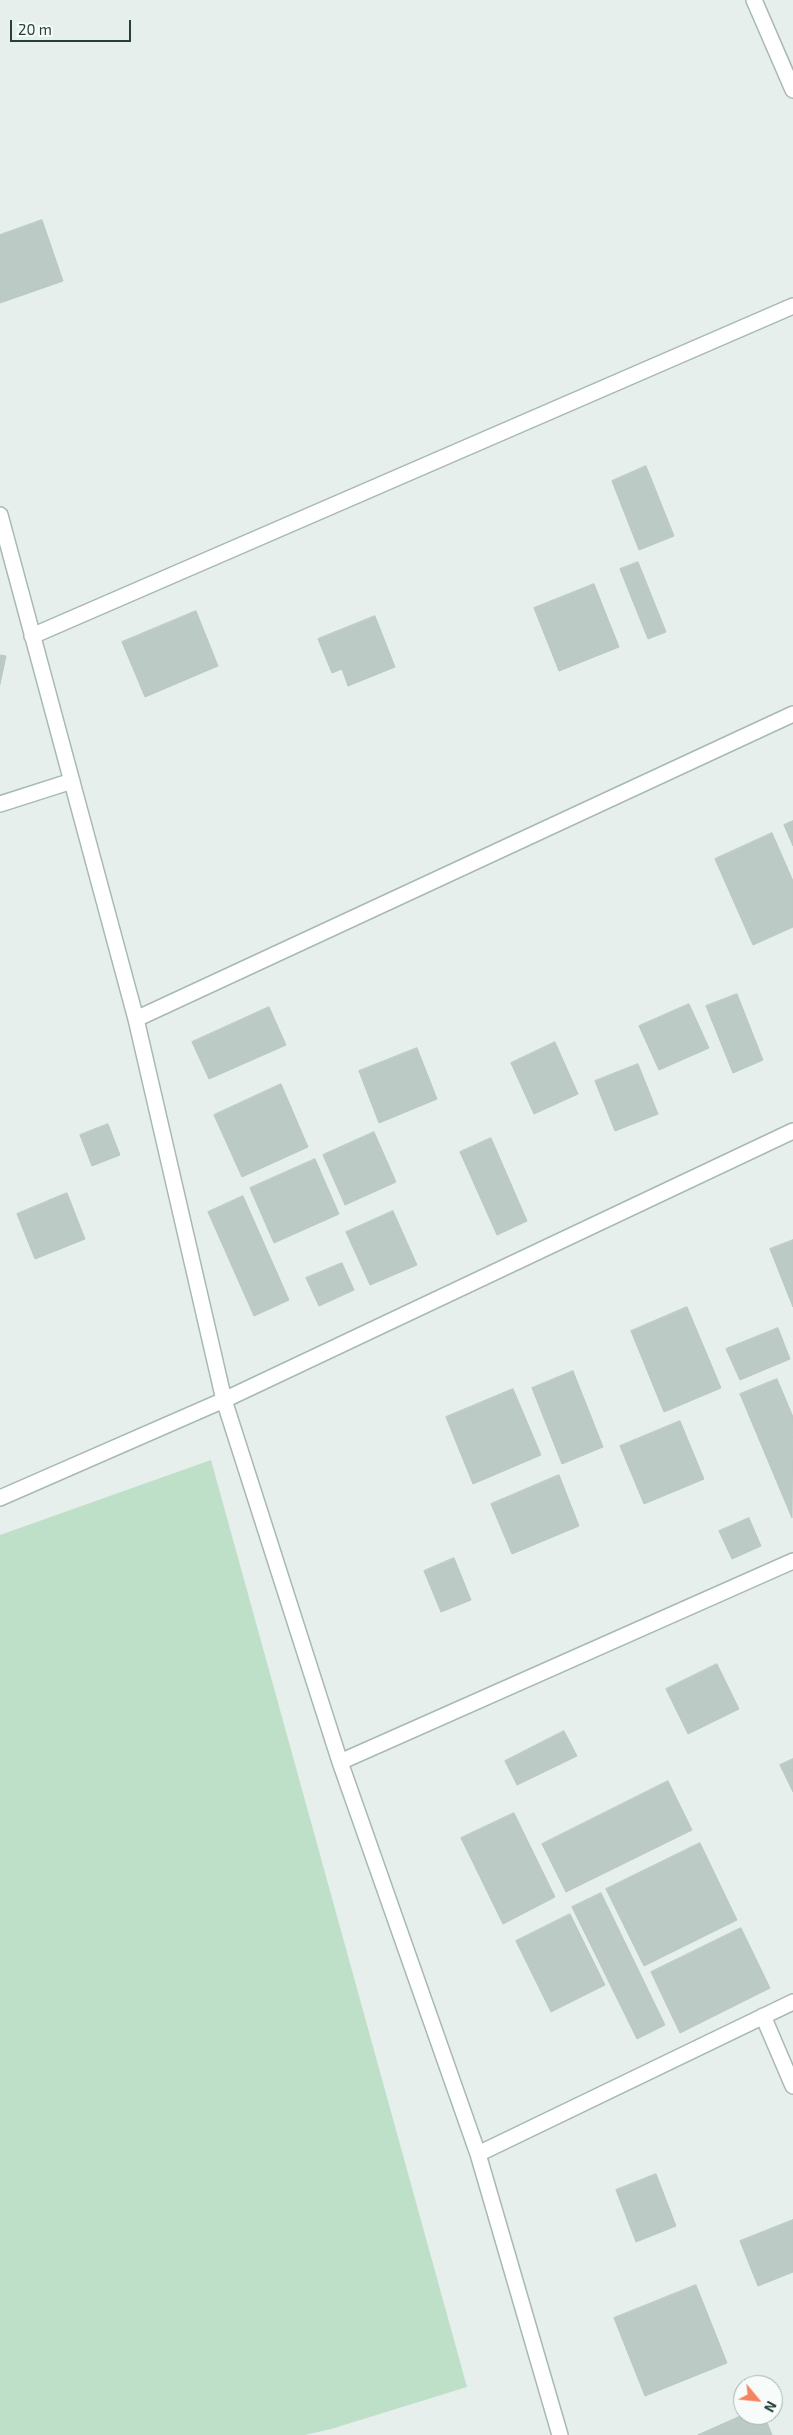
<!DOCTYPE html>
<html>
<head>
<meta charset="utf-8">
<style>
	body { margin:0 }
	#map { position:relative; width:793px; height:2435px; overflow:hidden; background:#e6efeb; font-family:"Exo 2",sans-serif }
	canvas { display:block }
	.north { position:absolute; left:733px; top:2375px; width:50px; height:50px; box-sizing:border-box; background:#f7fbf9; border:1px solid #a3b1ad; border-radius:50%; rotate:118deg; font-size:14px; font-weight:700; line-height:20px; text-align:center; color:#24423a }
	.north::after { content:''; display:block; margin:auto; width:18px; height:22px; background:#f4845f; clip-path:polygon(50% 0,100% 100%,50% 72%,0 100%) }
	.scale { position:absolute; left:10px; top:20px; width:121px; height:22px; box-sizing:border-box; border:2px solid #24423a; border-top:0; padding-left:6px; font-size:15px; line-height:18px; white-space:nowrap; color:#24423a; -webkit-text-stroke:4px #f7fbf9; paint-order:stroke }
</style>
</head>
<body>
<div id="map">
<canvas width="793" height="2435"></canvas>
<div class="north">N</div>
<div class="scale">20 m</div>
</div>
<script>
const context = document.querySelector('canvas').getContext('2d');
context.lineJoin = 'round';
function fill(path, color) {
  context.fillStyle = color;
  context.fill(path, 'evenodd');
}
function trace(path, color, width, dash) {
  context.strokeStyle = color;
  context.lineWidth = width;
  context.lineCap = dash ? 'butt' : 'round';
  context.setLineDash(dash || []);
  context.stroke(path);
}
const green = new Path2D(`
	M211,1460L467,2387L331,2429L305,2435H0V1535Z`);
const building = new Path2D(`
	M42,220L63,281L0,303V235Z
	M646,466L674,536L639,550L612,481Z
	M638,562L666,632L648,639L620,569Z
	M594,584L619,647L559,671L534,608Z
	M196,611L218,666L145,697L122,642Z
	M375,616L395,667L348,686L342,669L332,673L318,639Z
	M0,655L6,656L0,684Z
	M793,821V846L784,825Z
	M772,833L793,881V927L753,945L715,859Z
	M737,994L763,1060L733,1073L706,1006Z
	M689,1004L709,1048L659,1070L639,1026Z
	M269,1007L286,1045L209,1079L192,1042Z
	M555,1042L578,1094L534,1114L511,1063Z
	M417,1048L437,1099L379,1123L359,1071Z
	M638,1064L658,1114L615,1131L595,1081Z
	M281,1084L308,1147L242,1177L214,1115Z
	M108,1124L120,1155L92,1166L80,1135Z
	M374,1132L396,1182L345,1205L323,1155Z
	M491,1138L527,1221L497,1235L460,1152Z
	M315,1159L339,1214L274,1243L250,1188Z
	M67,1193L85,1239L35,1259L17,1214Z
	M243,1196L289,1300L254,1316L208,1212Z
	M393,1211L417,1265L370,1285L346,1232Z
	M793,1240V1307L770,1249Z
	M342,1263L354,1290L319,1306L306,1278Z
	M687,1307L721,1388L664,1412L631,1331Z
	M778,1328L790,1359L740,1380L726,1349Z
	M573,1371L603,1447L562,1464L532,1388Z
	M777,1379L793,1417L792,1518L740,1394Z
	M513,1389L541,1455L473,1484L446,1417Z
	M680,1421L704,1479L644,1504L620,1446Z
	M559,1475L579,1526L512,1554L491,1504Z
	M749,1518L761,1546L732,1559L719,1531Z
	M454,1558L471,1600L441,1612L424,1571Z
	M717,1664L739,1709L688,1734L666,1689Z
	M564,1731L577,1756L517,1785L505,1761Z
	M793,1759V1792L780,1765Z
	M668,1781L692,1830L566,1892L542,1844Z
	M514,1813L555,1897L503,1924L461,1838Z
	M700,1843L737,1920L644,1966L606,1889Z
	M601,1893L665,2025L637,2039L572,1907Z
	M570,1914L605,1985L551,2012L516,1941Z
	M741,1928L770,1988L680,2033L651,1972Z
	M656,2174L676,2226L636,2242L616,2190Z
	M793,2220V2272L758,2286L740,2241Z
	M696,2285L727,2363L645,2396L614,2318Z
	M743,2415H764L772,2435H698Z`);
const minor = new Path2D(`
	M754,0L793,90
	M0,515L136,1019L224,1400L340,1762L478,2154L560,2435
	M32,636L793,306
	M0,804L72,781
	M136,1019L793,714
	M0,1498L224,1400L793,1131
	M340,1762L793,1561
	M763,2016L793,2086
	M478,2154L793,2002`);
fill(green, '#bfe0c8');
fill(building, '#bbcac4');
trace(building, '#b8c9c2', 1);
trace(minor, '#a8b8b2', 18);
trace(minor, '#fff', 15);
</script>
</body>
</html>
